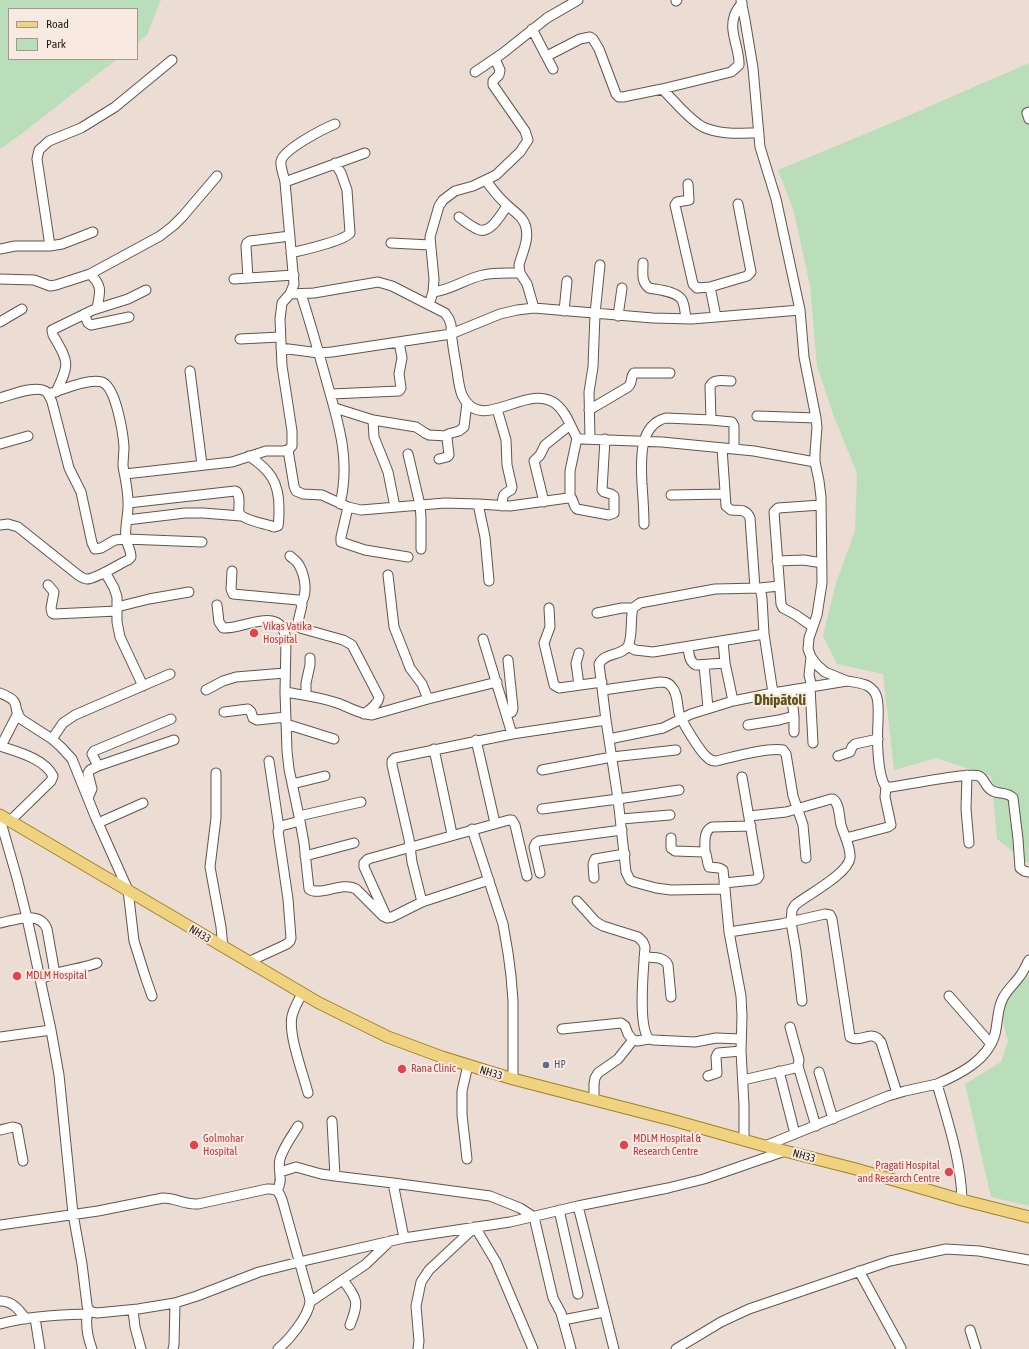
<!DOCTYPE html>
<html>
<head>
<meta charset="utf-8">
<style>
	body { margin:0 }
	#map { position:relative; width:1029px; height:1349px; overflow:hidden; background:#ecddd4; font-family:"Asap Condensed",sans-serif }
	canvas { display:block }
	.legend { position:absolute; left:8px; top:8px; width:130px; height:52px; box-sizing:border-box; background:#f9eae1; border:1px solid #a39891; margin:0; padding:5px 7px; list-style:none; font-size:12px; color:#221d19 }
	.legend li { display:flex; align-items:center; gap:8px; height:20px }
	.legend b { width:20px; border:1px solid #a39891 }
</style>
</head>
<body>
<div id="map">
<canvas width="1029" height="1349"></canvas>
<ul class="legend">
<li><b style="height:5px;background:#efd381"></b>Road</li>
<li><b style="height:11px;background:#b9deb9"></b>Park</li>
</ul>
</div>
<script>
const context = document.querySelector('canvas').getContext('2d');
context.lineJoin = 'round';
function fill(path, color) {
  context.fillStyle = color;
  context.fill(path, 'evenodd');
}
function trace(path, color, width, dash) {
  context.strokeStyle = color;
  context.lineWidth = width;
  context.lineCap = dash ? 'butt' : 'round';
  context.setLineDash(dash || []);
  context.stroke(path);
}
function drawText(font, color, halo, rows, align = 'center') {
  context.font = font + ' "Asap Condensed",sans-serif';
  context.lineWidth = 4;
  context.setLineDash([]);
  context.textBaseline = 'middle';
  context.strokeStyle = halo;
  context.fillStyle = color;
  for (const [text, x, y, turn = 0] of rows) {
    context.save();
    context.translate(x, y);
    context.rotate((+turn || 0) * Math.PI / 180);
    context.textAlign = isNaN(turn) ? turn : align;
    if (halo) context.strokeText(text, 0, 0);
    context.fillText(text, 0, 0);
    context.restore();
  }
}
const green = new Path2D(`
	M0,0H161L147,35L137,43V9H9V59H117L24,132L0,149Z
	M1029,63V864L997,839L991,776L936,758L894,770L883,674L837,664L823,636L836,583L855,531L857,473L833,414L817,366L810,286L794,212L778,170L882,127Z
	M1029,973V1206L991,1197L965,1084L1001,1062L1008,1041L1003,1022V1006L1011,992L1028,977Z`);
const minor = new Path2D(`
	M741,0L745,20L753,68L760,147L776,199L800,310L804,357L816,418L817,427L815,453V462L819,481L821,497L822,583L817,615L809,638L808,649L811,657L817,665L825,672L847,681
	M676,1L677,0
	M532,29L553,69
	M547,56L580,39L590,37L593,39L599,49L616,94L619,97H623L662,89L731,72L739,65C740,50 729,32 734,17C735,12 739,7 742,3
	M475,72L503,53L547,18L578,0
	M662,89C675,101 688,119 703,127C720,135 741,133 759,133
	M1029,112L1027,113L1029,119
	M486,181C492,188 497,196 504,202C512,211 524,216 526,228C529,241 522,253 519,265L520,273L527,284L534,308
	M285,182C284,176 280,167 281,161C284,149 323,129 335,124
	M688,184L689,200L677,202L675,205L693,284L697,288L710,287L716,317
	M459,217C464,221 471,226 477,229C490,236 501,214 507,206
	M391,243L430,245
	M50,246L37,159L39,150L49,141L81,128L115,107L172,60
	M0,249L15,246H50L62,244L93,232
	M291,253C303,250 344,241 350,233L347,190L341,173L335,163
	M643,263C643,273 641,282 649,288C659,290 676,291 682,300C685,306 685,313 686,319
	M90,274C103,286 100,292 97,308
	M248,278L246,246L247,243L250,241L290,236
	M0,279L34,280L50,286L56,285L90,274L160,236L173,226L183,216L217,176
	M234,279L294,275
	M710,287L747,276L751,272L738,204
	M433,292C451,290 465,279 483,275C495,272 508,273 520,273
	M290,294L314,293L378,282L392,286L445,313L449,319L451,325C451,339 454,352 456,365C458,374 458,385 462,395C481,436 527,381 556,404C567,413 570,426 577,438L581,439L662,442L754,451L815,462
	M301,294C310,322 318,350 326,379C338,422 351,459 340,504
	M429,305L433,292L434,279L430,237L439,206L443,200L455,191L473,186L496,175L520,152L528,140L525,131L493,85V81L499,75L500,70L495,59
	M564,311L567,281
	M84,314L88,323L91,325L129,317
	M618,316L622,288
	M0,322L22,309
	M240,339L280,337
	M281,348L319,353L332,352L451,334L500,314L517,310L534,308L653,318L692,319L800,310
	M190,371L202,465
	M731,381C724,381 714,378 710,386L711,420L732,422L734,426V449
	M56,392C70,363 69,363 53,335L52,330L93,310L128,299L146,290
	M331,394L399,391L401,388L399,374L402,358L399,342
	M0,398C11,395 35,385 45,391C49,393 50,398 52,402L69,468L81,492L92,543L95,549L101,548L115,540L126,539L202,542
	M335,408L373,420L416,427L425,433L429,435L447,436
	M497,409L506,440L507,465L512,487L511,490C502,495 503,495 502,506
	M589,410L628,387C633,383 630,377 634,373H670
	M757,416L816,418
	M373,420L374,437L388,472L395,507
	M590,439L589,392L593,367L595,314L600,265
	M0,444L28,436
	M722,448L726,506L731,510C739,511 746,508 750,518L755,588
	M288,450L294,486L296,491L303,494L322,495L348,507L361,510L445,503L478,504L510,506L568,498L570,495V471L577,438
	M408,454L420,505L421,518V549
	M439,459L447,457L449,455L447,438L448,434L459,431L464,427L467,403
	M125,474L232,462L266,451H283L288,450L292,446V431L282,366L280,319L282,303L290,294L294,284L285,182L365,153
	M671,495L725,494
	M570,496C574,500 573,506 577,509L609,515L614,513V496L611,494L604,492L602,490L605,439
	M544,502L534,461L540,455L545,445L570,425
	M128,503L235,491L237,492C241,499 238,505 239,512C241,520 267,524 274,527L278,526C279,521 279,514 279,508C279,482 270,470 249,456
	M478,504L485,537L489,581
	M348,507L341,537V542L365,550L408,557
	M127,520L185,513H203L241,516
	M644,524C644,511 643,498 642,484C641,462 638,425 666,418L711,420
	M0,525L8,524L18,527L78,575C81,577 84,579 87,579C96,579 119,564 128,560L131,557C131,550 127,545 126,539C124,527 129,514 128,502C128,490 125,478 123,466C123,459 124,453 124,447C123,433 116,387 102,382C88,378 62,390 48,394
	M290,556C293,559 297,561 299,565C305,576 308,593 301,603
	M777,561L804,560L822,563
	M232,571L231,589L233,594L298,600L301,603L302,605L298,622L300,628L343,640L352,645L379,697C378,705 369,710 364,714
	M105,572L114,588L117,597V622L120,637L143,686
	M388,575L394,627L407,660L410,668L422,684L428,699
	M48,585L54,592L51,608L52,613L54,614L117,611
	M760,588L779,586
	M217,605L219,622L223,628C245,629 282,604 286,640L285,692L287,751L289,769L300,821L281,826L278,831L288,899L291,938L290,941L287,944L248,962
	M117,607L149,599L189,592
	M549,608L550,627L544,643L554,685L559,688L602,682
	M597,613L622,608H633
	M813,627L796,615L783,608L781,604L774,512L778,508L821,505
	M483,639L512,734
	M723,641L725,663L733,701
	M628,646L635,650L653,652L764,634
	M688,647C689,654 689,662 696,665L725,663
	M811,657L809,675L812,687
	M704,665L708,708
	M579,685L576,663L579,653
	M810,687L813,743
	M206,690L223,681L236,677L285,673
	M603,690L660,682C664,682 668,682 671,686C678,693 677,704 679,713C682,722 700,752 708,758C710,760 713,761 716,761C733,757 768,747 783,750L786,754L793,796L803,825L806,858
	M791,690L794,716V732
	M285,692C302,695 320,697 337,703C349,707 359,714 372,715L428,699L497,682
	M0,693C25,703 10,707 21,719L52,739L61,747L72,759L95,816L128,890L134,941L145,976L152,996
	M306,695V683L310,665V658
	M224,712L248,709L251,712L253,718L257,720L286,717
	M506,714L512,712L513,708L508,660
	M606,720L599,664C605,652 622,656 628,646C633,637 630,618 633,608L640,603L715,589L760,588L762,598L764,634L773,693
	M286,724L334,739
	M748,725L779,720L794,716
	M52,739L63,723L75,715L170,674
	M609,739L663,728L691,714L733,701L773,693L847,681C854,682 862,683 868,686C873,689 876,694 877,698C879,706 878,715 878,723C877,738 877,775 886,787H891C905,785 969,772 979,776C985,779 985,786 991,790C998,795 1007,791 1013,798L1018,839L1020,868L1024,871L1029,872
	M476,740L495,823
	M0,746C17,752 44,758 53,776L51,781L10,821
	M1,746L18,713
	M434,749L452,834
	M838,756L850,752L852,747L855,744L878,739
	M269,761L279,828
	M98,766L92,754L94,751L171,719
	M542,770L612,757L676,750
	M216,773V818L210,867L221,927L223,947
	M967,775L966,809L969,843
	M292,784L325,776
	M88,798L92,789L88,773L90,770L98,766L174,740
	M542,809L618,799L626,872L630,880L634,882L656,888L671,890L725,889L729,932L741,996L742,1016L741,1051L744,1105V1140
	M299,816L361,802
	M749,816L786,812L831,799H833C840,804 839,817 841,825C844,835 851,847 850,858C848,874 807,895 795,905L792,910L791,922L796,951L802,1001
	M0,819L17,878L27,918L51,1030L59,1075L73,1214L82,1264L87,1305L88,1309L92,1312L97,1313L138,1309L175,1303L197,1296L259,1272L299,1262L404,1238L510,1222L578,1206L668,1188L704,1179L733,1169L785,1151
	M621,819L670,815
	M300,821L304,843L309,889C320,897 342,881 356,889L383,916L387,918L392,917L422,902L489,880
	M98,823L143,803
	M472,829L503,924L508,953L511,976L513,1001V1079
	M671,838V848L675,851L704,852L706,854L708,864L709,867L719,868L723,870L725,889
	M846,838L888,827L891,825L885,797L886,787
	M705,853C705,844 703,831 712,827L751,826
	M305,856L354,843
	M540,873L534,847L536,843L539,841L622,830
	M594,878L593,864L595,859L625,854
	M724,883L754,880L757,879L759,876L742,777
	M577,901L596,922L603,926L638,937L643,942L645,947C644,965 637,1026 649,1039L653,1040L695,1042L716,1038L741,1039
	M422,902L412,862L409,839L392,765V761L395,758L512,734L606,720L618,799L679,790
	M387,918L364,867V863L368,859L509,820H512L515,825L527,876
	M0,923C15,920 40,910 47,929L55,974
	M729,932L781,924L825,914L830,915L832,919L850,1037C861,1044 871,1028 881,1042L897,1093
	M644,957C653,958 664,956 668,965L671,997
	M41,979C58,970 79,970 97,963
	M302,994C298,1001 294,1008 292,1016C288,1035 303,1073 308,1093
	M949,996L991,1044
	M562,1029L621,1023L625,1026L628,1034L633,1040L637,1041L649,1039
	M0,1037L51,1030
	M798,1066L816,1126
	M779,1071L795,1134
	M819,1072L833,1119
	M708,1076L717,1073L716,1057L718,1053L741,1051
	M743,1080L795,1068L798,1066L799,1060L790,1027
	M937,1084C960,1074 988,1060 995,1034C998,1022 997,1009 1003,998C1007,990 1015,983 1020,976C1024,971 1026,965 1029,960
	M594,1100V1084L595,1078L598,1073L618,1059L633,1040
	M332,1121L335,1176
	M0,1130L13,1127L17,1128L23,1161
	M765,1146L888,1096L905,1091L937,1084C948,1122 961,1161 962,1200
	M467,1159L462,1115V1091L468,1065
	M280,1172L296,1167L321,1174L335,1176L393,1183L490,1196L520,1208L534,1217L553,1298L561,1313L571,1349
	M393,1183L404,1238
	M277,1190C284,1180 277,1170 280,1159C283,1148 292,1136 298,1126
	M578,1206L614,1349
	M559,1210L578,1294
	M0,1225L98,1211L163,1198C176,1198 185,1205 198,1204L267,1189C278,1188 280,1193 283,1203L307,1289C308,1293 310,1298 310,1302C308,1317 289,1340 278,1349
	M859,1271L901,1348
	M343,1280C358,1300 359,1302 350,1325
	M0,1301C13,1301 19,1310 26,1319
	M310,1302L366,1264L390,1241
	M88,1309C85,1323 87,1336 92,1349
	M133,1310L135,1327L141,1349
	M35,1318L40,1349
	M563,1320L604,1312
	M0,1324C28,1316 59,1315 87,1314
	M970,1330L976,1349
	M173,1349L174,1345L175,1303
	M418,1349L419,1341L416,1306L421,1282L429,1270L475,1227L496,1262L533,1349
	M676,1349L721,1322L749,1309L890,1261L946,1249L979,1251L1029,1260`);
const major = new Path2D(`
	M0,815L319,1003L388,1037L442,1057L513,1079L672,1120L765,1146L856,1169L962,1200L1029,1217`);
const markers = [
	[254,633,5,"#e0444e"],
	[17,976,5,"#e0444e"],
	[546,1065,4,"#5c6f8a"],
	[402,1069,5,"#e0444e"],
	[194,1145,5,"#e0444e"],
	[624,1145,5,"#e0444e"],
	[949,1172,5,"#e0444e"]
];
const healthNames = [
	["Vikas Vatika",263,627],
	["Hospital",263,640],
	["MDLM Hospital",26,976],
	["Rana Clinic",411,1069],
	["Golmohar",203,1139],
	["Hospital",203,1152],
	["MDLM Hospital &",633,1139],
	["Research Centre",633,1152],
	["Pragati Hospital",940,1166,"right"],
	["and Research Centre",940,1179,"right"]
];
const streetNames = [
	["NH33",200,934,31],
	["NH33",491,1073,17],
	["NH33",804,1156,15]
];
const serviceNames = [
	["HP",554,1065]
];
const districtNames = [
	["Dhipātoli",780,700]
];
fill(green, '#b9deb9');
trace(minor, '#61554d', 11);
trace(major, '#a18026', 13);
trace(minor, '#fff', 9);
trace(major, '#efd381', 11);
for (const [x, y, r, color] of markers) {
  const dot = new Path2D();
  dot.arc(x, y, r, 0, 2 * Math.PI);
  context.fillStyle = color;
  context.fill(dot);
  trace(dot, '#f9eae1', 1.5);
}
drawText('11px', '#be3a42', '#f9eae1', healthNames, 'left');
drawText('11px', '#221d19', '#f9eae1', streetNames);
drawText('11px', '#4e5e75', '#f9eae1', serviceNames, 'left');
drawText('bold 15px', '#5a5215', '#f9eae1', districtNames);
</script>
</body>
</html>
